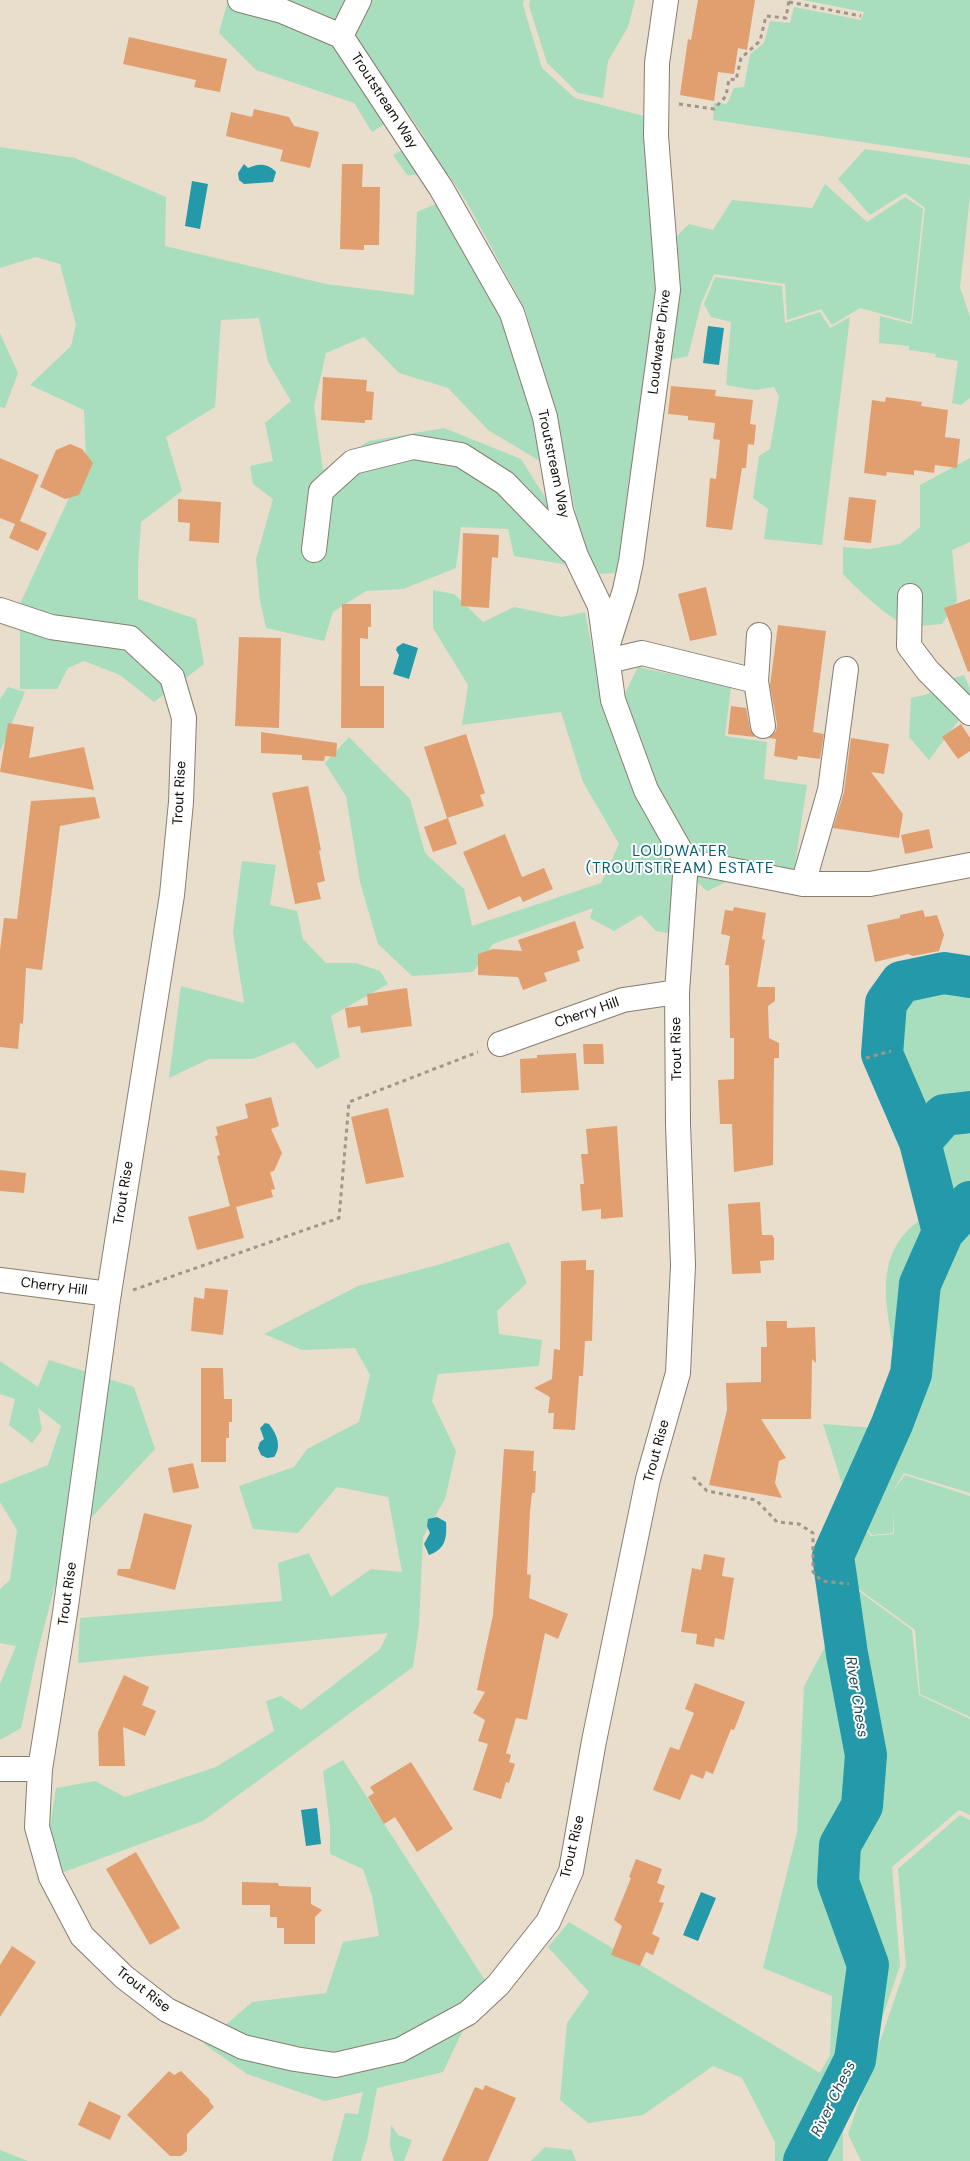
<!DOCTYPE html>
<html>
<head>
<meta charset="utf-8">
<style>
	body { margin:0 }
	canvas { display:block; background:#e9ddcc }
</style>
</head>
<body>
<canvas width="970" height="2161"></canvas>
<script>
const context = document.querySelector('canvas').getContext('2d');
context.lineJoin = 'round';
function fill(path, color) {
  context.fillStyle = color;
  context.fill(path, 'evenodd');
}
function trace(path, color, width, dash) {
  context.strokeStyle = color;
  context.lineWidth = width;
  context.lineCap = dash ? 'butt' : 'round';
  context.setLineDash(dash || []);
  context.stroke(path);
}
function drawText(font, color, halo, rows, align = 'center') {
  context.font = font + ' "DM Sans",sans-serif';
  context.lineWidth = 4;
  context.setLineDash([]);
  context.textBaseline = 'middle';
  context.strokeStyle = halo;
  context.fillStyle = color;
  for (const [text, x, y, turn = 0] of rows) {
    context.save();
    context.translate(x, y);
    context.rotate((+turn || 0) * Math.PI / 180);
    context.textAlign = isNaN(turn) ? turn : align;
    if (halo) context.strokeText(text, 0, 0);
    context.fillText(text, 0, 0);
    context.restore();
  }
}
const green = new Path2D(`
	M228,0H524L523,5L542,68L575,98L644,116L655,219L660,290L622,560L615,573L600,574L586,553L576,516L557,415L525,309L466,201L448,174L407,175L393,155L425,138L406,110L372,132L354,103L256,70L219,33Z
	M530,0H635L628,27L608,61L603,98L578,93L547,63L529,6Z
	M803,0H970V158L713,120L714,103L727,104L734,88L744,87L750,54L764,43L770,21L790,23L794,7L861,20L864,12Z
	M0,147L75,158L166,197L165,246L326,284L414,295L417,212L440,202L505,317L545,464L488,430L448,388L399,373L364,337L326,353L314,406L323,470L369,441L444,428L521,459L553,510L569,565L514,556L508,529L461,527L456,568L403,589L366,591L333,612L324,641L266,628L260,601L256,559L273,499L253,484L250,466L273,461L265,423L291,401L268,362L259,318L221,320L215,407L166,437L182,491L141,522L138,566V599L196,619L204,664L154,702L120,675L84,661L68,668L57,689H20V604L86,461L84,410L30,385L71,346L76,325L60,264L36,257L0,268Z
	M865,149L970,165V196L960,287L970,317V398L961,405L952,403L958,361L935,357L936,354L909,350V346L879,343L880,316L912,324L925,208L905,193L870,215L838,179Z
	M825,184L867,222L905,197L923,209L911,322L860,308L832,325L821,309L787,320L785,284L714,274L701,304L688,356L662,362L670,243L689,224L713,230L732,200L812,208Z
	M715,277L782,286L785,323L820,312L830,328L850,317L822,545L764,539L768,509L753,498L759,456L770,449L779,396L774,387L755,390L726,385L731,322L711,317L704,304Z
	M0,333L18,373L5,408L0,407Z
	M970,458V542L952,550L957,601L942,624C929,625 912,628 900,622C884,614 855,587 843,574V547L869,549L900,544L920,527V485Z
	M433,590L454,594L483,622L514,607L562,617L585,612L602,699L623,705L626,691L638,667L731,687L725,736L767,742L764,779L807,785L794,871L759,867L707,891L676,863L673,934L656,931L641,915L614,931L590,918L593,908L493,944L473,972L412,976L378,944L360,882L346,796L325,763L349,737L410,799L425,853L464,889L472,926L601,883L619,844L583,782L561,712L462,725L468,685L433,628Z
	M964,675L970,689V716L966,715L959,720L929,760L909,737L911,698L928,694L946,680Z
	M8,687L25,692L0,752V699Z
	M242,861L276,865L270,905L297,911L303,939L326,963H356L380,971L388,984L331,1016L340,1057L317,1069L294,1042L253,1059H209L169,1078L181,986L244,1003L233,932Z
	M948,982L970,986V1102L936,1106L920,1118L900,1084L893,1039L896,1008L906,992Z
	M964,1130L970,1134V1493L904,1473L892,1492L905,1475L970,1496V1717L920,1694L915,1630L856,1587L842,1589L839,1572L862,1525L871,1536L894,1534L893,1510V1533L872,1535L847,1499L823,1424L874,1428L887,1381L921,1392L934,1363L892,1342C886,1303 877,1263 907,1231C917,1220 933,1213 945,1204L931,1146Z
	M509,1242L527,1283L497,1311L499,1334L542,1340L539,1366L438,1374L432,1401L456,1451L445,1499L423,1537L419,1625L413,1667L203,1821L61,1873L50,1827L56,1788L95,1781L125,1797L216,1767L274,1731L266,1701L281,1696L301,1710L380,1649L388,1633L78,1663L80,1618L282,1601L278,1563L309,1553L331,1597L371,1569L402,1572L388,1497L337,1487L298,1533L253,1529L239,1486L294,1467L307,1449L359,1422L370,1375L355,1348L302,1350L264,1334L358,1286L441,1264Z
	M49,1360L134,1387L155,1449L92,1517L59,1570L37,1654L21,1728L0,1740V1684L16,1646L0,1643V1589L10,1580L17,1530L0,1502V1484L48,1465L61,1426L38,1408L42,1430L32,1443L9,1425L15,1399L0,1394V1361L38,1387Z
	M856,1589L912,1630L919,1695L970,1719V1815L959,1810L892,1867L900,1966L843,2132V2161H775V2142L742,2078L713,2066L643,2115L588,2123L560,2100L567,2023L589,1992L548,1947L569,1922L820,2073L830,2055L832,1996L763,1968L797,1833L804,1686Z
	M343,1760L486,1982L443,2072L377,2088L367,2141L361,2161H332L345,2113L358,2114L363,2092L325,2101L247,2074L204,2044L252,2002L326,1993L343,1942L379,1936L372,1896L363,1869L330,1854V1827L323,1771Z
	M960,1815L970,1820V2161H861L848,2134L906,1966L898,1869Z
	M391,2125L398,2135L412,2140L404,2161H394L390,2146Z
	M545,2147L572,2150L576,2161H531Z
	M0,2150L28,2161H0Z`);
const water = new Path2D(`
	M244,164L248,168C258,163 268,163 276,172L273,182L244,184L239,180L238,173Z
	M192,181L208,184L200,229L185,226Z
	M708,326L724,328L719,365L703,363Z
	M403,643L418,648L409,679L393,674L399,655L396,650L397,647Z
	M265,1423L269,1424C277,1434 282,1447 274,1457L267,1458L261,1455L258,1448L260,1442L264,1439L260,1428Z
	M437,1517L446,1522C447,1537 446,1549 429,1555L424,1544L430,1533L427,1526L428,1519Z
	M317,1808L321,1844L306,1846L301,1810Z
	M701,1892L716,1898L698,1941L683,1935Z`);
const river = new Path2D(`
	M920,1142L944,1115L970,1112
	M943,1232L920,1142L882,1054L886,1003L901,982L944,973L970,977
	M804,2161L855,2060L868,1965L838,1882L840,1845L862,1806L866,1755L847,1654L833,1556L892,1424L911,1374L920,1284L943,1232L970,1202`);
const building = new Path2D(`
	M698,0H755L747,50L738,48L734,74L718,72L714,101L680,95L688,39L691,40Z
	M129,37L227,59L220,92L194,87L196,80L123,64Z
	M254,109L289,117L294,126L319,132L310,168L280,161L283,150L226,136L231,112L252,117Z
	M342,164H363L362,187H380L379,245H364V250L340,249Z
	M323,377L367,380L366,391L374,392L372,420H365V423L321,420Z
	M671,386L716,390L715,396L753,400L750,424L756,425L754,445L748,444L746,468H742L732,530L706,527L710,478L716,479L720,440L713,439L715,423L688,420V416L668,414Z
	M886,397L922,402L921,406L948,410L945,437L960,439L957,468L935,465L934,473L914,470V475L887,472L886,476L864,473L872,400L885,402Z
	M70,444L82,449L93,463L79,495L65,499L40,487L56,450Z
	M0,458L39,475L20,521L47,533L38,551L9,538L15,524L0,518Z
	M849,497L876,500L871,543L844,540Z
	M178,499L221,502L219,543L189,541L190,523L178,522Z
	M463,533L499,535L498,558L492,557L489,608L461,606Z
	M706,587L717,635L690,641L678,594Z
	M970,599V671L968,672L944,608Z
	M342,604H371V627H368V639L360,638V686H384V728H341Z
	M778,625L826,631L813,732L824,734L820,759L798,756L797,760L774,756L776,739L769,738L776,731L777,724L770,685Z
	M239,637L281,638L279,728L235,726Z
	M731,706L746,708L750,729L755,737L728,734Z
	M8,723L34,727L29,758L84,747L94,790L0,772Z
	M961,724L970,738V751L958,759L942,737Z
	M261,732L337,743L336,757L325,756L324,761L302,760V755L261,753Z
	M466,734L485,793L480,795L484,806L447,818L424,747Z
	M851,738L889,744L884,774L871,772L903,814L899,838L833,828L844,792Z
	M308,786L321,850L319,851L325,881L317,883L321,899L295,904L272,793Z
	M95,797L100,818L60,826L42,970L26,968L23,1024L20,1023L18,1049L0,1047V950L4,918L17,919L31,801Z
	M448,818L457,844L433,852L424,827Z
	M929,829L933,848L905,854L901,835Z
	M505,834L522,877L544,868L553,889L523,902L520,896L488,910L463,852Z
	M734,907L766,913L762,939L765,940L757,987H775V1001L768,1006L769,1038L779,1043V1058H774L773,1165L734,1172L732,1124H720L718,1080L734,1079V1038H730L729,965H725L730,936L721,934L725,910L733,911Z
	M923,910L925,917L937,915L944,935L939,951L913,956L908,954L875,962L867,925L900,918V915Z
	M575,921L584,948L577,951L580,961L544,973L547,981L523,990L518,977L478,975V954L493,949L522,951L518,940Z
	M407,988L412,1026L361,1033L360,1026L348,1028L345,1008L368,1005L367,994Z
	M583,1044H603L604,1064H584Z
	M576,1053L579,1090L521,1093L520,1059L537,1058V1055Z
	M271,1097L279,1126L271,1129L282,1153L274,1171L270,1172L275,1189L271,1190L273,1197L236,1207L244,1238L197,1250L188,1217L230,1206L217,1156L220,1155L215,1136L218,1135L216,1127L248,1118L245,1104Z
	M388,1108L404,1177L366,1184L351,1117Z
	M617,1126L623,1217L601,1219V1209L582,1211L580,1184H584L581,1154H588L586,1129Z
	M0,1170L26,1173L24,1193L0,1191Z
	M760,1202L762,1235H772L774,1238V1260L760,1261L761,1273L732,1274L728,1204Z
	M586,1260V1270H594L592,1341H585L583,1376H579L575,1430L553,1429L554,1413H548L550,1397L534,1388L552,1379L554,1349L560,1350L561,1261Z
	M205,1288L228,1290L223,1335L191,1331L194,1297L204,1299Z
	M766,1321H787V1328L815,1327L816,1363L812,1359L811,1419H761L786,1458L779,1461L775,1483L782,1498L709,1485L727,1410L726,1383L761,1382V1347H767Z
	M201,1368H223L224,1399H232V1422H229V1438H226V1462H201Z
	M504,1449L534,1451L533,1471H536L535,1493H532L530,1511L527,1574L531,1575L529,1598L568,1614L558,1639L545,1633L527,1720L516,1718L506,1753L511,1755L509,1762L515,1764L509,1783L506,1782L501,1799L473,1790L488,1744L478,1741L485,1720L473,1713L485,1692L477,1690L493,1615Z
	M193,1463L199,1488L173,1493L168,1468Z
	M144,1513L192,1525L175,1590L117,1575L118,1569H130Z
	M704,1554L725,1558L722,1576L734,1578L724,1640L715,1638L714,1647L696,1644L697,1634L681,1632L692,1568L701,1570Z
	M124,1675L149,1687L142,1705L156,1711L145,1736L123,1727L125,1766H99L98,1732Z
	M695,1683L745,1702L734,1730L731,1729L713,1774L706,1771L703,1779L691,1774L680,1800L653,1790L670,1747L679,1750L694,1713L685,1709Z
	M411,1762L453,1829L417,1852L395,1817L384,1824L368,1797L374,1793L370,1787Z
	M136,1852L180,1928L150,1945L106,1869Z
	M636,1859L662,1869L657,1883L665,1886L659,1902L664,1903L652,1934L660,1938L653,1955L646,1952L640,1966L611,1955L622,1926L614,1920L631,1878L629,1877Z
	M242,1882L278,1883L279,1886L311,1887V1904L322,1910L315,1917V1944H284V1928H277V1917H270V1905H242Z
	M12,1946L36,1962L0,2017V1965Z
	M169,2071L174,2075L181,2071L210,2100L209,2101L214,2107L187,2134V2151L181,2156H170L127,2115Z
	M485,2085L516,2098L488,2161H442L475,2087L483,2090Z
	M89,2101L121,2116L110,2140L78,2125Z`);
const path = new Path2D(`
	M789,2L861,16
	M679,104L714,109L726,96L729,79L736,80L741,58L760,41L766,16L786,18L789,0
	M866,1058L891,1051
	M133,1290L339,1218L349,1102L478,1052
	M693,1477L707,1491L756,1500L777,1522L799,1524L813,1533V1572L822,1581L849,1584`);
const minor = new Path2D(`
	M240,0L282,11L341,36L441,188L512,313L545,417L561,511L576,556L600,606L613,700L646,790L686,861L803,884H870L970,865
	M341,36L359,0
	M314,550L321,491L353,462L413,447L461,455L505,483L571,551
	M910,596L909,646L928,671L970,713
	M0,610L51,627L130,638L172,677L184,718L181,802L172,895L108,1299L65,1613L40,1769L37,1827L51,1877L82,1936L124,1977L167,2010L243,2047L295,2059L335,2065L400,2050L468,2013L498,1985L548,1922L571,1871L594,1741L648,1479L678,1373L683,1265L678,1124L677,992L686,861
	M759,635L756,681L763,726
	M608,644L625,590L631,562L668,290L656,136L657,63L666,0
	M608,661L642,653L756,681
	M803,884L830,790L846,669
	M500,1044L623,1000L677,992
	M0,1280L109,1294
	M0,1769H40`);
const streetNames = [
	["Troutstream Way",384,101,57],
	["Loudwater Drive",660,342,-83],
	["Troutstream Way",553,464,78],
	["Trout Rise",180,793,-87],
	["Cherry Hill",587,1013,-19],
	["Trout Rise",677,1049,-91],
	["Trout Rise",124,1193,-81],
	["Cherry Hill",54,1287,7],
	["Trout Rise",657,1451,-75],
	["Trout Rise",68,1594,-82],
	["Trout Rise",573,1847,-77],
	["Trout Rise",143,1990,38]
];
const neighbourhoodNames = [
	["LOUDWATER",680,852],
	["(TROUTSTREAM) ESTATE",680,869]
];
const waterNames = [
	["River Chess",856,1697,81],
	["River Chess",834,2099,-64]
];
fill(green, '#a8debe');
fill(water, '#2399aa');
trace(river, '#2399aa', 42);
fill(building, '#e19f70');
trace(minor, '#877d6e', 26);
trace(path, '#9f9689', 3, [4, 4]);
trace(minor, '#fff', 24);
drawText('14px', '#100c07', '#fff', streetNames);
context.letterSpacing = '1px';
drawText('15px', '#035e72', '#fff', neighbourhoodNames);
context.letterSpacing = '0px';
drawText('italic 15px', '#1e4d55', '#fff', waterNames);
</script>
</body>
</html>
